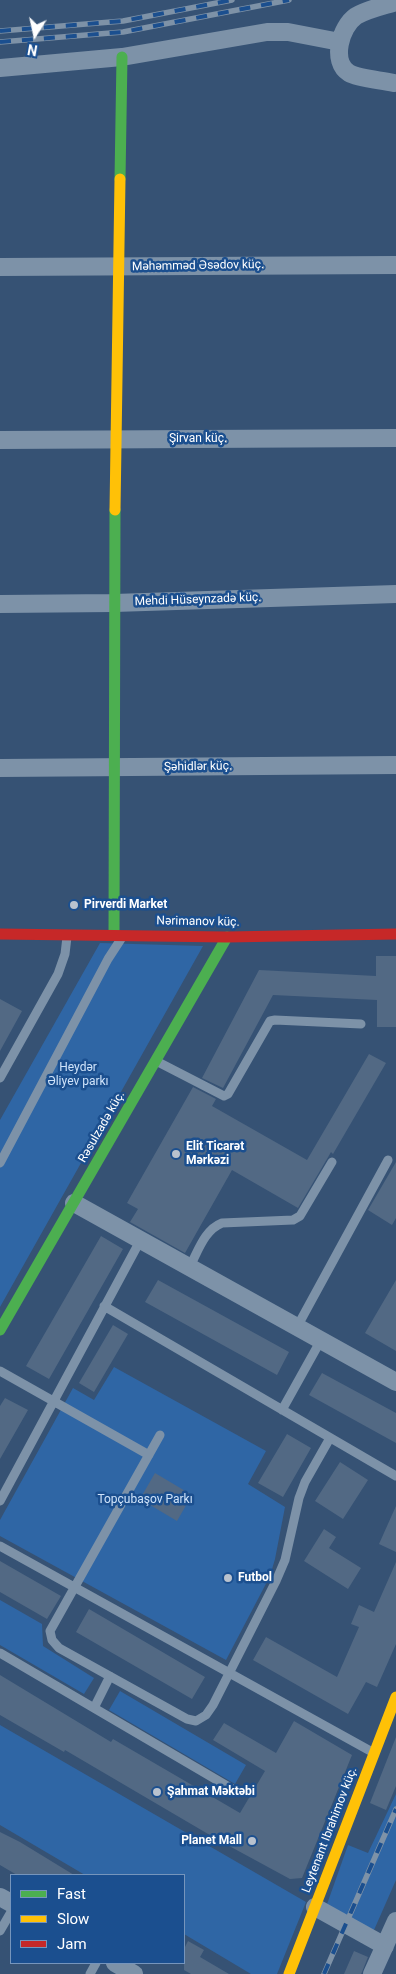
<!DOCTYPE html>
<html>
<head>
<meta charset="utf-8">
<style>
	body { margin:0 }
	#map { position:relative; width:396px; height:1974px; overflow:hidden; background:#365274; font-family:Roboto,sans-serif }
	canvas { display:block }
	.legend { position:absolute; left:10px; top:1874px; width:175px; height:90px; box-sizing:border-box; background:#1b4f8f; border:1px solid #7695bc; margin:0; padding:6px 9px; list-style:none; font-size:15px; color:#fff }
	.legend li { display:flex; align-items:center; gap:10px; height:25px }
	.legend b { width:25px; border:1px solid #7695bc }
	.north { position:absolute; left:10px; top:10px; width:50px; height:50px; -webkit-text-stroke:4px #1b4f8f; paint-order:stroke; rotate:190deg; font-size:14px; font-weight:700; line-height:20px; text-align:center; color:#fff }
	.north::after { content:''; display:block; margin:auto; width:18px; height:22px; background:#fff; clip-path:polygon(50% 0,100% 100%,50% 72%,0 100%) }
</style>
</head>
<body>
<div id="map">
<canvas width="396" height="1974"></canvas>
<ul class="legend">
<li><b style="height:6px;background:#4caf50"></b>Fast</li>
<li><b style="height:6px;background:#ffc107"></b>Slow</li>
<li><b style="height:6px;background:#c62828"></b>Jam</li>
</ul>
<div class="north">N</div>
</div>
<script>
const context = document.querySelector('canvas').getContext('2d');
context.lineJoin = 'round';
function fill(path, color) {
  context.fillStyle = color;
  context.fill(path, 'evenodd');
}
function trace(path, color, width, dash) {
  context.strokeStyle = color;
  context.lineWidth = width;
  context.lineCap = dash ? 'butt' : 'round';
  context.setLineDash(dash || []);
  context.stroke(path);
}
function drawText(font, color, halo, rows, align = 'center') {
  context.font = font + ' Roboto,sans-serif';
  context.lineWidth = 5;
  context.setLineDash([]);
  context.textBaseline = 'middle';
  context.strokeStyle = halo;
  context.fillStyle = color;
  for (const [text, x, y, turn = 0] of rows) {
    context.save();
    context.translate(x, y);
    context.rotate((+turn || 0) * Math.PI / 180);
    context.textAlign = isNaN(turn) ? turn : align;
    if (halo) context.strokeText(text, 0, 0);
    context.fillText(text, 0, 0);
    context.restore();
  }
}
const green = new Path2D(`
	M100,943L203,946L0,1307V1120Z
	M114,1367L266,1451L248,1484L285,1507L275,1559L270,1576L226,1660L0,1536V1520L73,1388L94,1400Z
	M0,1600L42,1624L43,1646L94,1678L84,1694L0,1645Z
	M120,1691L246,1765L235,1784L109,1710Z
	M0,1725L306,1902L277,1974H251L184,1934V1875H85L0,1825Z
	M396,1794V1880L374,1930L326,1907L348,1845L368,1853Z`);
const building = new Path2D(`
	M376,956H396V1027H377V1000L273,995L223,1088L202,1078L259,970L376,976Z
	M0,999L22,1011L0,1051Z
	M369,1054L386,1063L333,1154L331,1152L327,1159L298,1208L232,1170L185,1253L130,1222L138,1209L127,1203L193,1087L216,1099L212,1106L307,1160Z
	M396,1162V1218L392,1225L368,1210Z
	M101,1236L123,1249L49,1379L26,1366Z
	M158,1280L289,1352L277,1375L145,1302Z
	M396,1280V1351L365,1333Z
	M113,1325L128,1334L94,1392L79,1383Z
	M322,1373L396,1413V1443L309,1395Z
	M5,1398L28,1410L0,1459V1406Z
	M287,1434L311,1448L283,1497L258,1483Z
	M340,1462L368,1480L343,1519L315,1501Z
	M155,1473L192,1495L177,1521L140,1499Z
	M396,1506V1552L379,1544Z
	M324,1529L336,1537L329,1548L361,1568L348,1589L304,1561Z
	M0,1561L61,1596L47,1619L0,1592Z
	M396,1562V1644L377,1687L366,1682L348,1714L253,1660L266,1637L337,1677L359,1627L351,1624L359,1605L374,1612Z
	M89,1609L205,1677L192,1699L76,1632Z
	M0,1675L111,1742L113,1739L240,1813L265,1771L213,1740L224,1723L276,1753L294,1721L352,1755L302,1878L290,1879L220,1841L65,1750L64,1752L0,1715Z
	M396,1737V1786L386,1810L370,1803Z
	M0,1832L20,1842L74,1875H17L0,1865Z
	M188,1941L204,1950L200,1957L229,1974H191L184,1970V1949Z
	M354,1951L368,1957L362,1972L361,1974H344Z`);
const lane = new Path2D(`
	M158,1062L224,1096L228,1094L270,1021L275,1020L361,1024
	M0,1078L58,974L65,954L67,937
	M0,1163L108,959L121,939
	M189,1268C198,1252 204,1230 222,1223L293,1220L300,1216L332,1162
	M104,1306L396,1476
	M297,1327L388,1160
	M0,1371L149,1455
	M282,1410L321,1340
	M160,1435L50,1631L52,1640L59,1648L187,1719L196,1721L206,1715L213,1705L276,1581L285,1560L299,1498L305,1482L330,1438
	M0,1501L140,1241
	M0,1546L374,1753
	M0,1653L234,1790
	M94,1708L110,1676
	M0,1931L11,1912
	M90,1974L96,1963`);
const street = new Path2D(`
	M0,68L122,57L267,32H288L340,42
	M394,83C382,80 359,79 349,73C331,62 340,27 356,16C368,9 383,6 396,2
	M0,267L396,265
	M0,440L396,438
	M0,604L114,603L396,594
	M0,768L396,765
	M74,1203L396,1382
	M0,1897L11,1903
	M315,1907L385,1946
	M115,1963L134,1974
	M372,1974L396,1921`);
const fast = new Path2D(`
	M120,179L122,57
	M114,934L115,510
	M0,1330L227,937`);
const slow = new Path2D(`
	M115,510L120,179
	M289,1974L396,1697`);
const jam = new Path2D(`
	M0,934L227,937L396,934`);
const rail = new Path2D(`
	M0,31L123,21L232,0
	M0,42L123,32L289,0
	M324,1974L396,1809`);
const markers = [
	[74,905,5,"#b9c2ce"],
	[176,1154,5,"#b9c2ce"],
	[228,1578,5,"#b9c2ce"],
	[157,1792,5,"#b9c2ce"],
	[252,1841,5,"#b9c2ce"]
];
const streetNames = [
	["Məhəmməd Əsədov küç.",198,266,-1],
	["Şirvan küç.",198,439],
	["Mehdi Hüseynzadə küç.",198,600,-2],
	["Şəhidlər küç.",198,767,-1],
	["Nərimanov küç.",198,922,1],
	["Rəsulzadə küç.",102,1127,-60],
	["Leytenant Ibrahimov küç.",330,1830,-69]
];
const poiNames = [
	["Pirverdi Market",84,905],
	["Elit Ticarət",186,1147],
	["Mərkəzi",186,1161],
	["Futbol",238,1578],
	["Şahmat Məktəbi",167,1792],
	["Planet Mall",242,1841,"right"]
];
const parkNames = [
	["Heydər",78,1068],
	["Əliyev parkı",78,1082],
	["Topçubaşov Parkı",145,1500]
];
fill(green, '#2f66a5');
fill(building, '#526984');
trace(lane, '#7d92a8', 9);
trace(street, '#7d92a8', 18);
trace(fast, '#4caf50', 11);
trace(slow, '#ffc107', 11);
trace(jam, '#c62828', 11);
trace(rail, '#7e92a7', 5.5);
trace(rail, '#1b4f8f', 4, [11]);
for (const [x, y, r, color] of markers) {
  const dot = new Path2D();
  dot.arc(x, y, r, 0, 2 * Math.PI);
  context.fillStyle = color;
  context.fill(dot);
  trace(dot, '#1b4f8f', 2);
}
drawText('12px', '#fff', '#1b4f8f', streetNames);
drawText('bold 12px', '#fff', '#1b4f8f', poiNames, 'left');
drawText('12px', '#cfe3fa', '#1b4f8f', parkNames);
</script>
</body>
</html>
